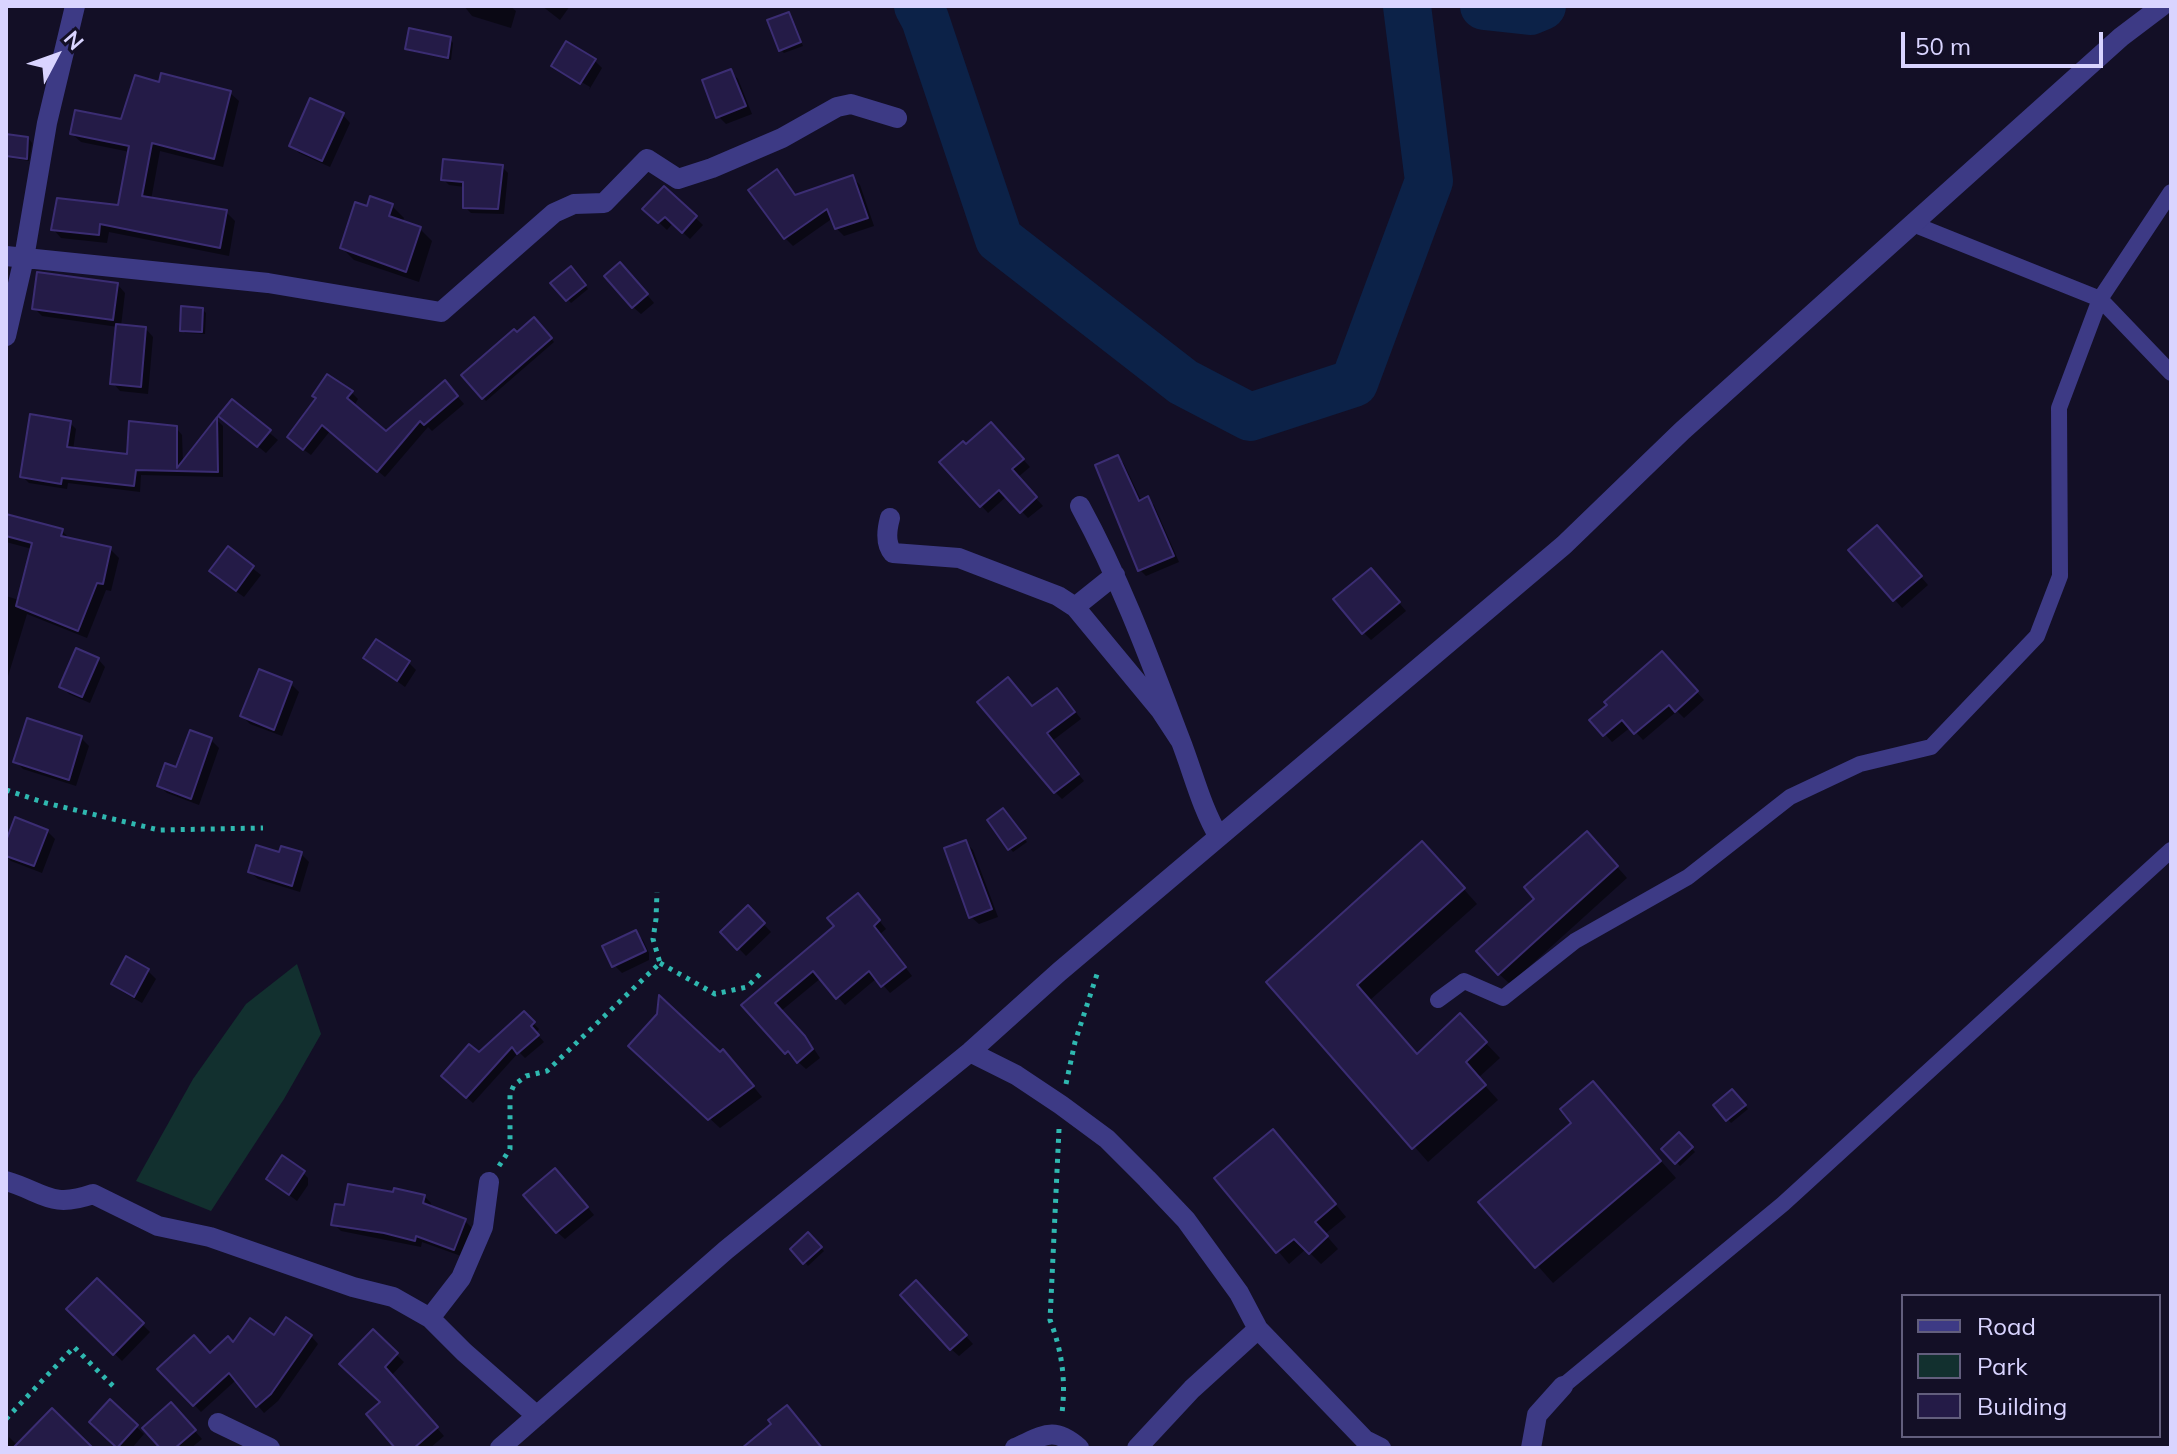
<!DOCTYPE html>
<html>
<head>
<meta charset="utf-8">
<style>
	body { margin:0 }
	#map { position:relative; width:2177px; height:1454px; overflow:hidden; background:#130f26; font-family:Mulish,sans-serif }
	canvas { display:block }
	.frame { position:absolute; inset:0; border:8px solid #d9d4ff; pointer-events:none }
	.legend { position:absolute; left:1901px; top:1294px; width:260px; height:144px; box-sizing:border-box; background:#130f26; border:2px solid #625e7d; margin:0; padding:10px 14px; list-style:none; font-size:24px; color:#d9d4ff }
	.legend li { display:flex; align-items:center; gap:16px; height:40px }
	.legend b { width:40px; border:2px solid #625e7d }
	.north { position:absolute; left:16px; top:16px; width:80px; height:80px; -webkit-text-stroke:6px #130f26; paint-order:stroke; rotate:49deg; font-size:22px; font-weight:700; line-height:32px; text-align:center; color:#d9d4ff }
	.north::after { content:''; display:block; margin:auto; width:28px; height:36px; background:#d9d4ff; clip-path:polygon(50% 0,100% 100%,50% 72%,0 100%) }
	.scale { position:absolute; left:1901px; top:32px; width:202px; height:36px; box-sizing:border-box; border:4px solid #d9d4ff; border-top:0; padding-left:10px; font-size:24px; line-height:28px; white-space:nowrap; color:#d9d4ff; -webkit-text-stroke:6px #130f26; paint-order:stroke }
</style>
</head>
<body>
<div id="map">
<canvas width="2177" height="1454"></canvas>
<div class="frame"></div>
<ul class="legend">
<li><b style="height:10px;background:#3d3a85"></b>Road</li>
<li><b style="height:22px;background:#12302f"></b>Park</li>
<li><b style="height:22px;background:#241b47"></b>Building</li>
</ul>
<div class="north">N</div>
<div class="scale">50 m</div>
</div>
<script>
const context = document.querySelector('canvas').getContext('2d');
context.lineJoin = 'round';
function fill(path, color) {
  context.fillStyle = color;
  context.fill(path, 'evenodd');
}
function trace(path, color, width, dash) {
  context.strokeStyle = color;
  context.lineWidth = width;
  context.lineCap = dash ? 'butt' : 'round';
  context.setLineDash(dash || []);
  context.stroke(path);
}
const green = new Path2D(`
	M297,964L321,1034L284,1099L211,1211L136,1181L193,1079L246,1004Z`);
const shadow = new Path2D(`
	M464,6H510L516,11L511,28L472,16Z
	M542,6H570L560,20Z
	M788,14L803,46L784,53L781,50Z
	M450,39L453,43L451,60L410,51L407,48Z
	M594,60L602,68L589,90L590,87L559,69V72L553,66Z
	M730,71L738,79L752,114L726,124L718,116Z
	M160,85L230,93L239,101L223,167L160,151L151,200L226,212L235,221L229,256L109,232L107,243L61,238L53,229L120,207L130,152L81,142L72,134L123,121Z
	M343,115L350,123L330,167L299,153L291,145Z
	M7,136L29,139L32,143L29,161L6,157Z
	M502,167L508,173L504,214L471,213L465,207V187L449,185L443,179Z
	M852,177L860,185L874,226L844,236L836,228L833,218L793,246L785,238L784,180L796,196Z
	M664,188L703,225L690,239L673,223L667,230L645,209Z
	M392,206L404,218L402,222L420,229L432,241L419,282L354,260L342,248L368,208Z
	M574,272L588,289L571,303L553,283Z
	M628,272L654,303L641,314L633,307Z
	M118,285L125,293L121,326L146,329L153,337L148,394L120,391L113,383L118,327L42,316L34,308Z
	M203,310L206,313L205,334L185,333L182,330Z
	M534,320L554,342L486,401L464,375Z
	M452,390L464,404L432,431L428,427L385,477L330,431L311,455L296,444L318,399L351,392L358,399L354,406L386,433Z
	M232,402L278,440L266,453L229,423Z
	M217,420L223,426V477L141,475L140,492L68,483L67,489L29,483L22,476L70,423L76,429L73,450L129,456L176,428L182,435L183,464Z
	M998,432L1030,467L1017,478L1043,506L1028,518L1007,496L988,513L942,462Z
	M1118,457L1124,464L1142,502L1147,499L1154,505L1179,562L1146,576L1140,570Z
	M6,516L62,531L72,541L110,549L119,558L111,591L106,590L87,638L27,614L6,683V596L19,600L32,549L6,542Z
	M1885,535L1928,585L1902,608L1851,550Z
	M228,549L261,575L244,597L219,579Z
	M1378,578L1406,611L1371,640L1363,632Z
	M366,658L408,662L416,670L405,687Z
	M98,659L105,667L90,703L69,694L61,686Z
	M1669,661L1704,700L1684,718L1677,711L1643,740L1631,727L1612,742L1592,720Z
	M291,684L299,692L282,736L250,724L242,716Z
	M1064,697L1081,719L1052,741L1084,781L1062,799L1055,792L1032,708Z
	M191,733L211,740L219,748L199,805L167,793L159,786L177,770Z
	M81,738L89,746L76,786L23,769L15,761Z
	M1006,814L1027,842L1013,852L989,821Z
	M47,831L55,839L42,873L11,861L6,856V847Z
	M965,842L973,850L998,917L979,924L971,917Z
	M1598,845L1627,878L1510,984L1499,974Z
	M281,854H301L309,862L300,892L258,879L250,872Z
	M1436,858L1477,904L1369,1001L1418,1056L1460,1016L1500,1058L1478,1078L1498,1100L1428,1162L1269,982Z
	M865,903L886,929L880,934L912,976L890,993L877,978L845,1005L821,978L781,1011L812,1046L820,1058L806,1069L787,1052L744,1005Z
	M748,908L771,932L746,956L723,932Z
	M635,933L643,940L649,953V960L622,973L614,965Z
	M148,971L156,979L142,1003L121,991L113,983Z
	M524,1014L539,1029L536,1033L544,1042L525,1058L519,1052L473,1103L449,1082Z
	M641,1055L732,1061L762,1097L720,1128Z
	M1593,1084L1676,1178L1553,1283L1481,1202L1574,1123Z
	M1732,1091L1748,1109L1731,1123L1716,1105Z
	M1679,1135L1695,1152L1680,1166L1664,1149Z
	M1285,1143L1346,1217L1325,1234L1338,1249L1321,1264L1306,1249L1289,1264L1217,1178Z
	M300,1170L308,1178V1185L297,1201L268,1179Z
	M563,1178L594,1215L565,1239L557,1232Z
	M424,1196L431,1203L430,1207L465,1221L472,1228L461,1256L422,1242L421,1247L341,1231L334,1224Z
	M808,1235L824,1251L808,1266L793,1249Z
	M97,1280L150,1332L122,1361L69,1309Z
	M924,1290L973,1344L959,1356L951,1349Z
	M373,1332L404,1362L391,1376L444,1436L430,1448H398L383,1403Z
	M311,1336L318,1344L278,1401L264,1413L236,1380L201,1412L160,1369L210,1356L233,1344L274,1338Z
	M110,1402L144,1434L132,1448H119L92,1422Z
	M178,1412L202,1439L191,1448H163Z
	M9,1437L20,1448H6Z`);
const river = new Path2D(`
	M918,6L925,19L999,239L1183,382L1250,417L1354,383L1429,181L1407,6
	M1484,6L1530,11L1542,6`);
const building = new Path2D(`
	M789,12L801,42L779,51L767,20Z
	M409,28L451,37L448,58L405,49Z
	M566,41L596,59L580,84L551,66Z
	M731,69L746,106L716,118L702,80Z
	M161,73L231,91L214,159L152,143L142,196L227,210L220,248L100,224L99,235L51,230L57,198L118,205L129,146L70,134L75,110L121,119L135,75L159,82Z
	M310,98L344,113L322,161L289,146Z
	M6,134L28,137L27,159L6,156Z
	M443,159L503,165L498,209L463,208V182L441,180Z
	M777,169L795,195L853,175L868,218L835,229L827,209L784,239L748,190Z
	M664,186L697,216L682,233L665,217L658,223L642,209Z
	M370,196L393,204L389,216L421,227L406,272L340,248L355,202L367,206Z
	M620,262L648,294L632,308L604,276Z
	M571,266L586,285L566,301L550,283Z
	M37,272L118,283L113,320L32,309Z
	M181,306L203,308L202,332L180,331Z
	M534,317L552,338L482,399L461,375L514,329L517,332Z
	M116,324L146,327L141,387L110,384Z
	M327,374L353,391L347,398L386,431L445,380L458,396L424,425L420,421L377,472L322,425L303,450L287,437L316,398L312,396Z
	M232,399L271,430L257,447L218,416Z
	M30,414L71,421L67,447L127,454L129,421L177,426V468L217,417L218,472L136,470L134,486L62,478L61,484L20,477Z
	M991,422L1024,459L1012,469L1037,497L1020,513L999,490L980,507L939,462L963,441L966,444Z
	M1118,455L1139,501L1148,496L1174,556L1138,571L1095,465Z
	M6,514L63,529L61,536L111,547L103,584L97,583L78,631L16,606L32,543L6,536Z
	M1877,525L1922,576L1893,601L1848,550Z
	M228,546L254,566L236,591L209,571Z
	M1371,568L1400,602L1362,634L1333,599Z
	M376,639L410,661L397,681L363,658Z
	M76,648L99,658L82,697L59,687Z
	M1662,651L1698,691L1675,712L1669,705L1634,734L1622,720L1603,736L1589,720L1607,705L1604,702Z
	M259,669L292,682L274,730L240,716Z
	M1008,677L1032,706L1057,688L1075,712L1047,733L1079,774L1054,793L977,702Z
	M27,718L82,736L69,780L13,762Z
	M190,730L212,738L191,799L157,786L165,763L176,767Z
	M1003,808L1026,838L1008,850L987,820Z
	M15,817L48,830L34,866L6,856V841Z
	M1587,831L1618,866L1498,975L1476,951L1534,899L1524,887Z
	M966,840L992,909L969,918L944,848Z
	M1422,841L1465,888L1357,985L1417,1054L1460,1013L1487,1042L1466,1062L1486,1085L1412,1149L1266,982Z
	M256,845L279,852L281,846L302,852L292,886L248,872Z
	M858,893L880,920L874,926L906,967L881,987L869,971L836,999L813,971L775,1003L805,1036L813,1049L797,1063L788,1051L785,1054L741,1005L834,926L827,918Z
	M748,905L765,923L737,950L720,932Z
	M636,930L646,951L612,967L602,946Z
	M126,956L149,969L134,997L111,984Z
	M659,995L720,1052L723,1049L754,1086L708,1120L628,1046L657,1014Z
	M524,1011L535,1022L531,1026L539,1035L517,1054L512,1047L466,1098L441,1076L469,1044L479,1052Z
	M1593,1081L1661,1161L1535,1268L1478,1202L1571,1123L1560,1109Z
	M1732,1089L1746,1105L1726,1121L1713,1105Z
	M1273,1129L1336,1204L1315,1222L1328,1236L1309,1254L1294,1239L1276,1253L1214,1178Z
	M1679,1132L1693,1147L1675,1164L1661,1149Z
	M282,1155L305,1171L289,1195L266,1179Z
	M555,1168L588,1207L556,1233L523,1195Z
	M348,1184L393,1192L394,1188L425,1195L423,1203L466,1219L454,1250L416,1236L415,1241L384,1233L331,1225L335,1204L344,1205Z
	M808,1232L822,1247L803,1264L790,1249Z
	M97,1278L144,1323L113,1355L66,1309Z
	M916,1280L967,1335L950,1350L900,1295Z
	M286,1317L312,1335L271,1394L256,1407L229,1373L193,1406L157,1369L194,1335L210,1353L228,1336L233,1342L250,1318L274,1335Z
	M373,1329L398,1353L385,1367L438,1427L414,1448H395L366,1414L380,1402L339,1364Z
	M110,1399L138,1425L117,1448L89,1422Z
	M171,1402L196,1430L175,1448H160L142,1428Z
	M787,1405L822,1448H742L771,1424L768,1420Z
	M52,1408L93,1448H13Z`);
const path = new Path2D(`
	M6,790L46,803L159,830L263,828
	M660,963L715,994L747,987L761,973
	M1066,1084L1075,1042L1098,971
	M1059,1129L1050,1320C1062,1351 1066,1380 1062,1413
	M499,1166L510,1149V1094L514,1085L526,1076L547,1071L660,963L653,939L656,919L657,892
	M6,1419L74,1347L114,1387`);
const lane = new Path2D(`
	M1913,224L2100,299L2171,373
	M1438,1000L1464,981L1503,998L1575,941L1688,877L1790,797L1860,764L1931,747L2037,636L2060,576L2059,408L2100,299L2171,192
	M1563,1386L1783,1204L2171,850`);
const street = new Path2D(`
	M6,256L268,283L441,312L554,213L574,204L604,203L647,159L678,179L712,168L782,138L837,107L851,104L897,118
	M6,336L24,258L47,123L75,6
	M1080,506C1121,581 1150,660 1180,739C1193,772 1201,807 1219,837
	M890,518C887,529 885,544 893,553L959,558L1058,596L1075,607L1161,711L1180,740
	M1075,607L1115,575
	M970,1052L1016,1075L1061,1105L1107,1139L1147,1179L1186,1220L1239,1293L1258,1329L1365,1440L1381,1448
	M6,1181C44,1192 50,1209 93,1194L158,1226L210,1237L353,1287L393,1297L430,1318L464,1352L537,1416
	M430,1318L461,1278L483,1227L489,1182
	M218,1423L270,1448
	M500,1448L726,1250L970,1052L1059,972L1564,545L1682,431L2121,37L2162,6
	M1015,1448C1043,1436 1053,1425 1079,1448
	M1137,1448L1192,1389L1258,1329
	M1531,1448L1537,1415L1563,1386`);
fill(green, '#12302f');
fill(shadow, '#0007');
trace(river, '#0c2248', 48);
fill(building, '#241b47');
trace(building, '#3b2d73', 2);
trace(path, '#2fb8b0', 5, [4, 6]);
trace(lane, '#3d3a85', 16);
trace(street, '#3d3a85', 20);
</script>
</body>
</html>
